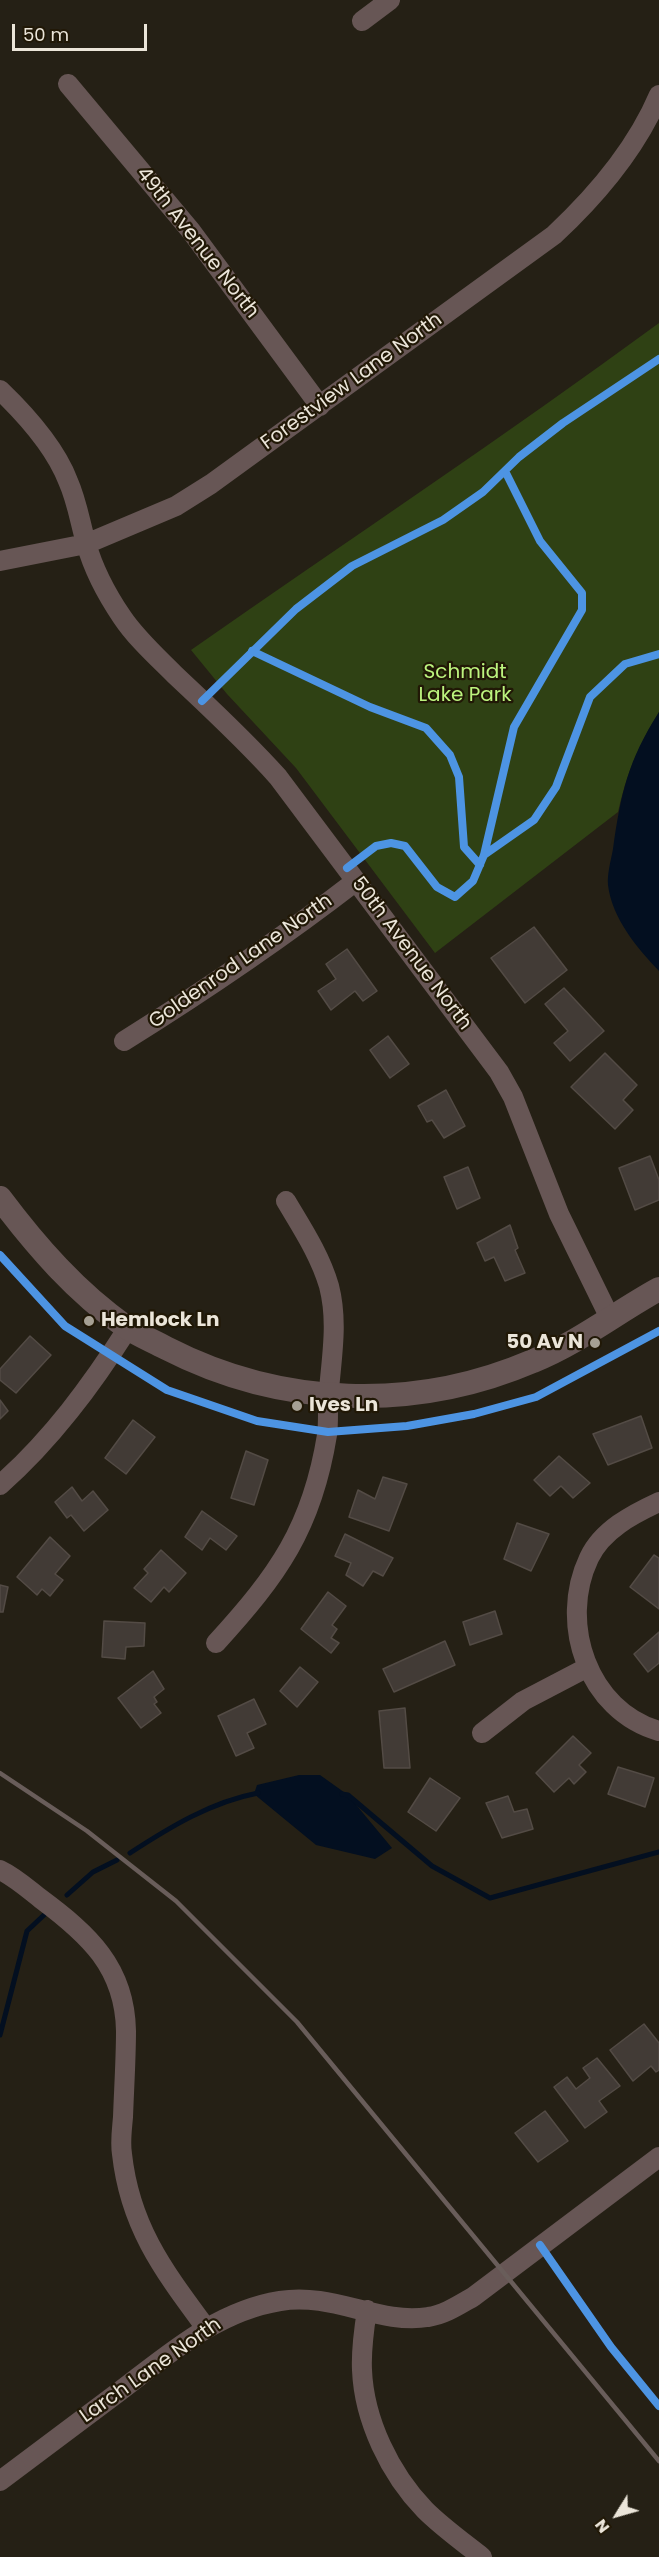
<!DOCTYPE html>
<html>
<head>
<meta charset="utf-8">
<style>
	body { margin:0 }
	#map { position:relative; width:659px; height:2557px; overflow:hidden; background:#252015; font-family:Poppins,sans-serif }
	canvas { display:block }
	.north { position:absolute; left:587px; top:2485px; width:60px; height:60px; -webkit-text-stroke:4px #211806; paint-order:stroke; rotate:233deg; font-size:16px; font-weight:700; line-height:24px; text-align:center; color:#ebe5d9 }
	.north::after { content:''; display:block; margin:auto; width:21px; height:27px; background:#ebe5d9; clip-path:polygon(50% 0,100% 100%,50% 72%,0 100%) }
	.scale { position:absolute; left:12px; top:24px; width:135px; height:27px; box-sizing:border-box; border:3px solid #ebe5d9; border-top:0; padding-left:8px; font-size:18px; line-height:21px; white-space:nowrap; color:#ebe5d9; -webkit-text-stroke:4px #211806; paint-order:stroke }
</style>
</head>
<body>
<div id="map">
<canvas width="659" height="2557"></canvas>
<div class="north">N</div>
<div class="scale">50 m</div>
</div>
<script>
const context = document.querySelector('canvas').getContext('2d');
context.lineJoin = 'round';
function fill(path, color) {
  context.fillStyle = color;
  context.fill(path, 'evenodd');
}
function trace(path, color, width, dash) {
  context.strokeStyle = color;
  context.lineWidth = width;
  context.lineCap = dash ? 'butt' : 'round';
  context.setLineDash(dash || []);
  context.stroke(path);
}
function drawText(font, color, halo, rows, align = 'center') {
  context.font = font + ' Poppins,sans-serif';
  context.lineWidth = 4.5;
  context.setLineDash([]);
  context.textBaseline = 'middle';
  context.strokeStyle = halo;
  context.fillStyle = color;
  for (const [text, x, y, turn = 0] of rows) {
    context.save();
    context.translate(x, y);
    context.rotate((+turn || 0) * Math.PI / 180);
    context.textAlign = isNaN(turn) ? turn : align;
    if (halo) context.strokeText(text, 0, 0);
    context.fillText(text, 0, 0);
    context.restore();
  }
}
const green = new Path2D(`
	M659,323V712C639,744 626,775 618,812L435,953L296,768L227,694L191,650C347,541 505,436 659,323Z`);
const water = new Path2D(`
	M659,712V971C637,948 612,918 608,885C607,874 611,860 613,849C621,792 628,761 659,712Z
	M299,1775H320L348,1795L392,1848L375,1859L316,1845L254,1794L257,1785Z`);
const stream = new Path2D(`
	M342,1794L348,1795L432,1866L490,1898L659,1852
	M130,1853C170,1827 211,1802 258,1793
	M67,1895L93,1872L117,1860
	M0,2035L27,1931L44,1915`);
const building = new Path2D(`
	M534,927L567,970L525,1003L491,958Z
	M347,949L377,991L363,1001L355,991L331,1010L318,991L336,979L326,964Z
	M564,988L604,1031L570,1061L554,1043L568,1031L545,1004Z
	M388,1036L409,1064L390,1078L370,1050Z
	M605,1053L637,1085L623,1100L633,1110L615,1129L571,1087Z
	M446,1090L465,1126L444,1138L432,1120L427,1122L418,1106Z
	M650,1156L659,1180V1200L635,1210L619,1168Z
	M468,1167L480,1198L457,1209L444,1177Z
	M510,1225L518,1248L515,1250L525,1273L505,1281L494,1257L485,1261L477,1243Z
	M30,1336L51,1355L16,1393L0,1380V1369Z
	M0,1400L8,1411L0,1419Z
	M641,1416L652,1448L608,1465L593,1434Z
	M133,1420L155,1437L126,1474L105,1458Z
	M246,1451L268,1460L254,1505L231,1498Z
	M559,1456L590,1483L573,1498L561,1486L550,1496L534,1480Z
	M383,1477L407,1484L389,1531L349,1517L358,1490L375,1499Z
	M72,1487L82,1501L93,1491L108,1510L84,1531L71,1515L67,1518L55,1502Z
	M202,1511L237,1536L226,1550L210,1538L202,1550L185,1537Z
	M517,1523L549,1534L531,1571L504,1559Z
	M345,1534L393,1558L383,1576L373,1571L363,1586L346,1575L351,1563L335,1556Z
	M50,1537L70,1556L55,1574L63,1580L50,1596L42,1589L37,1595L17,1577Z
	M161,1550L186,1573L169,1592L164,1587L151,1602L134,1588L148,1573L144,1569Z
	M654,1555L659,1558V1609L630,1587Z
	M0,1585L8,1587L3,1612H0Z
	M328,1592L346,1606L332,1625L337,1629L331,1638L339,1643L331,1653L301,1629Z
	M495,1611L502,1634L470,1645L463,1622Z
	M104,1621L145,1623L144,1646L126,1647L125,1659L102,1657Z
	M659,1632V1663L648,1672L634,1654Z
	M445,1641L455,1665L394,1692L383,1669Z
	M300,1667L318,1682L297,1707L280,1691Z
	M153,1671L164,1689L154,1697L157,1702L154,1704L161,1713L141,1728L118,1698Z
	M254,1699L266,1724L247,1733L254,1748L236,1756L218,1716Z
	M405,1708L410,1768H384L379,1711Z
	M573,1736L591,1753L579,1765L586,1772L574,1784L569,1778L554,1792L536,1773Z
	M618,1767L654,1778L645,1807L608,1794Z
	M430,1778L460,1798L436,1831L408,1812Z
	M508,1796L514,1812L527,1809L533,1829L502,1838L486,1803Z
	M644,2024L659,2043V2070L656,2072L651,2066L633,2081L610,2050Z
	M597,2058L620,2086L599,2101L607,2112L585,2128L554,2087L567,2077L576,2089L590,2078L583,2068Z
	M545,2111L568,2141L538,2162L515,2133Z`);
const minor = new Path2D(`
	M362,21L390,0
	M68,84L191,231L320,406
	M0,390C26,415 55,447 68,481C77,501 80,522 86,543C93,568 107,595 122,617C136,638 156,656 174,674C210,708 245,740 278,777L499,1072L513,1097L559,1214L610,1318
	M0,561L86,544L176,506L211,484L554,235C597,195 636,149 659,95
	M124,1041C204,991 281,939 356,881
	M0,1485C51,1440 91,1386 128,1328
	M659,1502C633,1514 602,1530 589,1558C558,1623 588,1711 659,1731
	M216,1643C278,1575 312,1528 327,1435C329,1420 327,1405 329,1390C332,1354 338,1321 329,1286C320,1255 302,1228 286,1201
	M482,1733L523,1701L588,1667
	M0,1870C15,1877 28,1889 41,1899C88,1934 125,1967 126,2031C126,2059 124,2089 123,2117C122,2129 120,2142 122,2154C130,2227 164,2271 206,2328
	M367,2310C364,2329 361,2350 362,2370C364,2420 390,2474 425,2510C442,2527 463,2542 482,2557
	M0,2481C40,2451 80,2421 120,2391C169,2354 217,2311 280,2301C333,2292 379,2325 428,2317C444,2315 459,2305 473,2297L659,2157`);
const tertiary = new Path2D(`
	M0,1198C36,1246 76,1292 126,1327C138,1335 153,1341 166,1348C281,1407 414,1412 533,1361C578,1343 617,1312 659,1289`);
const rail = new Path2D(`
	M0,1773L87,1831L176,1901L297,2022L659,2461`);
const cycleway = new Path2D(`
	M252,651L370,707L426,728L450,755L459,777L464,847L480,865
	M202,701L296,609L352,566L443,520L483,492L519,457L563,423L659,359
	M484,855L534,820L556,787L590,697L625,664L659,654
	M347,868L376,846L391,843L405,846L437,887L455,897L473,881L484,855L514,727L582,610V593L540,541L505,471
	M0,1255L65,1326L167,1390L257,1421L328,1432L407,1426L474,1414L536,1397L659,1331
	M540,2245L611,2347L659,2406`);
const markers = [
	[89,1321,6,"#a6a094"],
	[595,1343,6,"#a6a094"],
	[297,1406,6,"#a6a094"]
];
const streetNames = [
	["49th Avenue North",197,243,52],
	["Forestview Lane North",352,382,-36],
	["50th Avenue North",411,954,53],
	["Goldenrod Lane North",241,962,-35],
	["Larch Lane North",151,2371,-35]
];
const parkNames = [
	["Schmidt",465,673],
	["Lake Park",465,696]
];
const poiNames = [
	["Hemlock Ln",101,1321],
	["50 Av N",583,1343,"right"],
	["Ives Ln",309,1406]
];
fill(green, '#2f4114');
fill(water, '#030f20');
trace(stream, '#030f20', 5);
fill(building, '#423b36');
trace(building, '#534b45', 1.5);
trace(minor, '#675655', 20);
trace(tertiary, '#675655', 24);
trace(rail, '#695d5a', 4.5);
trace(cycleway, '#4d94e3', 8);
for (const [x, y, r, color] of markers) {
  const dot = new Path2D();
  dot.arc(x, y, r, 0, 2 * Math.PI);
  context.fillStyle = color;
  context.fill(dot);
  trace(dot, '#211806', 2);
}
drawText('20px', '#ebe5d9', '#211806', streetNames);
drawText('20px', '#bcf37e', '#211806', parkNames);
drawText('bold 20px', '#ebe5d9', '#211806', poiNames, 'left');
</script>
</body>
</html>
